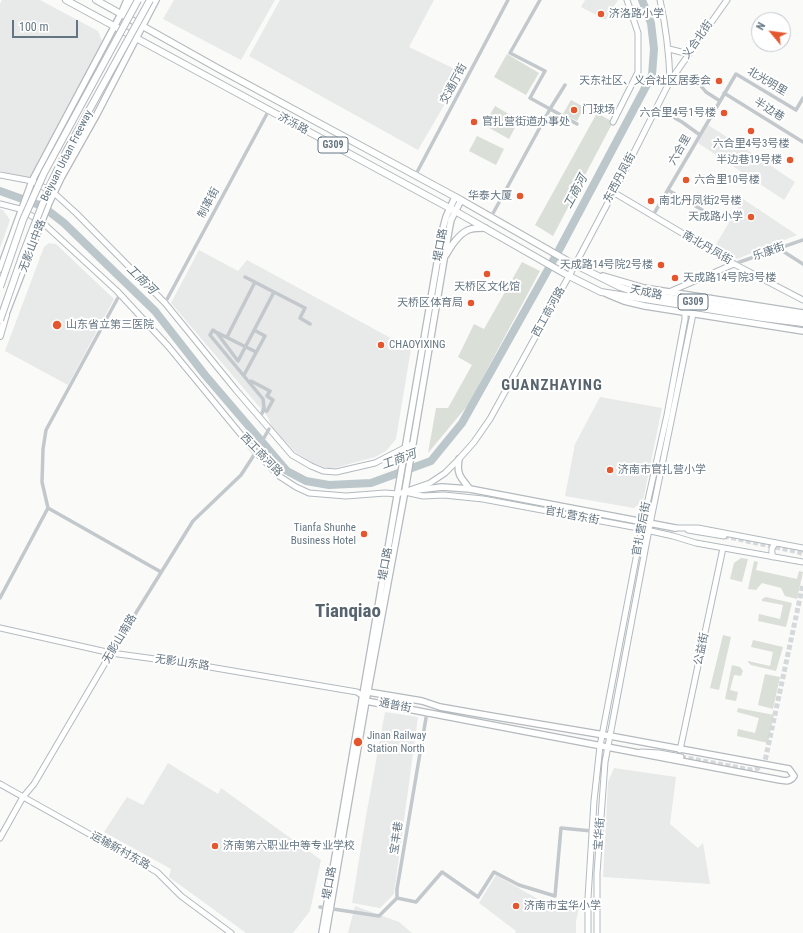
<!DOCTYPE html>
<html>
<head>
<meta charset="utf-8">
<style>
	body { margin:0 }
	#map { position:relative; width:803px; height:933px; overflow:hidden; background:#fafaf8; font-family:"Roboto Condensed",sans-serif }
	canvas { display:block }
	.north { position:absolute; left:751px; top:12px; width:40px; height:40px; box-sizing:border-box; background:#fff; border:1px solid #c1c8cd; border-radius:50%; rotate:299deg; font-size:11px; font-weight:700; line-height:16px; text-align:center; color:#657683 }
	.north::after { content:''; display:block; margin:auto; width:14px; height:18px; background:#e4572e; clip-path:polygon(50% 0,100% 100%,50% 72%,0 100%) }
	.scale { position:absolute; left:12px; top:20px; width:66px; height:18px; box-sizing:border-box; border:2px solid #657683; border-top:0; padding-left:5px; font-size:12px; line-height:14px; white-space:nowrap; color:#657683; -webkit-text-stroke:3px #fff; paint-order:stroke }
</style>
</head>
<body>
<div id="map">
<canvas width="803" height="933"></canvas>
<div class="north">N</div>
<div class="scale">100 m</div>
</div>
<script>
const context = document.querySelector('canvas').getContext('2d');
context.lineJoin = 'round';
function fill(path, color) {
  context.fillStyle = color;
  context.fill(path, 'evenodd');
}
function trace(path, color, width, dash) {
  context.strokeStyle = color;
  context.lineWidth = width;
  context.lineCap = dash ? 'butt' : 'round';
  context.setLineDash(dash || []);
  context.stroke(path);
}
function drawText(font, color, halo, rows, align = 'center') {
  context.font = font + ' "Roboto Condensed","Noto Sans SC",sans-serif';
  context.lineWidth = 4;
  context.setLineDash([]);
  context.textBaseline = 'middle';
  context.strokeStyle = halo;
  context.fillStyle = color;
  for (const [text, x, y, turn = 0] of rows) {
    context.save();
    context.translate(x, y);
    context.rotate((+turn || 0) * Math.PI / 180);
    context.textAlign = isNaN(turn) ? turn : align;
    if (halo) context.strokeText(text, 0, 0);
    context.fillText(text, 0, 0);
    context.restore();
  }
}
const built = new Path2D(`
	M2,0H40L98,31L102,41L29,178L0,171V4Z
	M174,0H275L241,60L163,19Z
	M280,0H434L409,47L463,73L418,150L249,56Z
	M585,0H618L606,20L581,7Z
	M708,125L746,149L795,182L784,200L698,143Z
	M743,199L797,235L737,259L715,246Z
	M0,209L3,210L10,220L0,248Z
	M49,243L56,244L114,299L68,385L5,351L44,247Z
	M199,250L238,271L247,260L411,349L396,439L386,451L375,457L331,469L312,463L294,451L273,429L267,416L171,303Z
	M600,397L662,408L643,501L634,508L565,496L575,444Z
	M385,712L418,717L394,894L380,908L352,903L366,816Z
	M168,763L218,794L221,788L321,860L310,911L293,933H246L169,877L171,869L104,832L127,797L143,805Z
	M614,768L676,777L670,824L698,848L703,843L710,884L603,877L608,782Z
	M496,875L557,910L579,908L576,921V933H515L516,931L479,903Z
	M355,906L399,922L412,933H348Z`);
const green = new Path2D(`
	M507,54L539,73L526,95L494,77Z
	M571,100L584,107L577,121L563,114Z
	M495,106L519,120L509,139L484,125Z
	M597,113L613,122L553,236L535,225Z
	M477,136L504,149L496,165L469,151Z
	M522,262L540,271L468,405L428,453L436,408H448L472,365L458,357L474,324L484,329Z
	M741,558L748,559L742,582L730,579L734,563Z
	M754,561L758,562L756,570L797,579L799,571L803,572L797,599L785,596L781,588L762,583L756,590L748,589Z
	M766,597L792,603L786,627L758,621L759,614L780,619L783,605L762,601V599Z
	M723,635L731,637L719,690L710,688Z
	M753,640L783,647L776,671L751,665L748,662V661L770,666L773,652L751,647Z
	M732,665L740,667L743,671L741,676L734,675L730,690L738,692L736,701L725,699Z
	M765,674L780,677L773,709L758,705Z
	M738,708L774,715L768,743L737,736L738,729L755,733L759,718L737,712Z`);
const river = new Path2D(`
	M0,191L42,206L64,223L155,311L205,375L287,471L306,481L329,485L371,483L431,461L462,423L559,250L652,75L654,49L651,23L642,0`);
const secondaryTunnel = new Path2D(`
	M724,536L799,552L803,554
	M681,757L751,770C759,769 761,767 765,761L803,584`);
const street = new Path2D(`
	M676,72L701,86L706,92L720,101
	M565,85L550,109L577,124
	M724,93L803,142
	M657,108L682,122L700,135
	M415,176L508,0
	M668,190L704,211
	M491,217L550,109L530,98L545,71L510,53L540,0
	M652,217L736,74L796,110L803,98
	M778,248L803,264
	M734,264L803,240
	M245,277L274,292
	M165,303L269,110
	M218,333L256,352
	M227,337L255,282
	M244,375L265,336L254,330
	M251,381L270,391L267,396L273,400L267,411L263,410
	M260,418L264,408L263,399L210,335L213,330L217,333L238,361L274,292L305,308L300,318L310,324
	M48,508L161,572
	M0,598L48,508L42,482L43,449L46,430L120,294
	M111,653L193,521L241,475L256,452
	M397,898L416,902L442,872L478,897L494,872L519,885L555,896L561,828L592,831
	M320,907L379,916L397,898V889L427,712`);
const secondary = new Path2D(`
	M660,0C666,27 669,52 670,80
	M669,49L689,54
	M613,122L638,72V33L627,0
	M0,175L32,181L54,193L76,213L165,303L236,390L292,455L311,466L323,471L336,472L375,463L412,444
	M613,192L734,264L803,300
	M0,204L20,209L42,222L117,291L168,346L252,448L279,476L296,487L309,493L346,496L385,493L398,494L430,483L445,473L459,459L474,442L490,419L575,265L620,180L670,81L727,0
	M669,292L734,264
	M405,492L423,496L444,495L483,499L633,527L673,536L696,543L803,562
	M675,528H698L803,548
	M688,530L724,536
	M773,557C771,551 771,547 776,543
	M0,628L111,653L192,664L357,692L363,696
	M680,750L723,548
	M641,752L659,753L681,757
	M0,784L157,872L181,896L231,933
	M0,838L23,797L34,784L111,653
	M588,933V898L594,801L600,746L643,522L667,415L685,319V313
	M597,933V873L605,762L650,524L693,314`);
const primary = new Path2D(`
	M121,14L127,10L133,0
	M446,255C451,246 460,232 471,229C476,228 481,228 485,228
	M0,269L32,181L121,14L127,0
	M603,276L644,288L803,313
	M607,294L624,301L645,306L803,331
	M4,319L49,203L61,178L97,114L156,0
	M459,459C456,474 461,478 470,489
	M408,491L442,487L470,489L675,528
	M368,692L422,701L440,707L491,716L610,736L789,769L794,776C790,782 786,781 780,780L366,701L363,696Z
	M322,933L443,228L446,217L455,197
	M326,933L366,701L405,491L449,230L451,220L461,200`);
const highway = new Path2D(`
	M66,0L455,211L569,276L601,292L763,318L803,323
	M96,0L219,69L461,200L566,260L620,287L638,293L803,318
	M0,336L6,315`);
const streetBridge = new Path2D(`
	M256,452L269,429`);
const highwayBridge = new Path2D(`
	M0,287L23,220L44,173L138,0
	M0,320L23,254L50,185L66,152L150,0`);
const markers = [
	[601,14,4,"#e4572e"],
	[719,81,4,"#e4572e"],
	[574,110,4,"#e4572e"],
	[724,113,4,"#e4572e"],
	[474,122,4,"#e4572e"],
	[751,131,4,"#e4572e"],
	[790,160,4,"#e4572e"],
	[686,180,4,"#e4572e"],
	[520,196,4,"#e4572e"],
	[651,201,4,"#e4572e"],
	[751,217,4,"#e4572e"],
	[661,265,4,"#e4572e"],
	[487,274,4,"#e4572e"],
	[675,278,4,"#e4572e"],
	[471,303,4,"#e4572e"],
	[57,325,5,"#e4572e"],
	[381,345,4,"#e4572e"],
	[610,470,4,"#e4572e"],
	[364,534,4,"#e4572e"],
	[358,742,5,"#e4572e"],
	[215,846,4,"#e4572e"],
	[516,906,4,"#e4572e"]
];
const shields = [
	[333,145,30],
	[693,302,30]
];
const shieldNames = [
	["G309",333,145],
	["G309",693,302]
];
const poiNames = [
	["济洛路小学",609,14],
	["天东社区、义合社区居委会",711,81,"right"],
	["门球场",582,110],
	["六合里4号1号楼",716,113,"right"],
	["官扎营街道办事处",482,122],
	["六合里4号3号楼",751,144,"center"],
	["半边巷19号楼",782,160,"right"],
	["六合里10号楼",694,180],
	["华泰大厦",512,196,"right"],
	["南北丹凤街2号楼",659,201],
	["天成路小学",743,217,"right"],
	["天成路14号院2号楼",653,265,"right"],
	["天成路14号院3号楼",683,278],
	["天桥区文化馆",487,287,"center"],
	["天桥区体育局",463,303,"right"],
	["山东省立第三医院",66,325],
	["CHAOYIXING",389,345],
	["济南市官扎营小学",618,470],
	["Tianfa Shunhe",356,528,"right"],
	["Business Hotel",356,541,"right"],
	["Jinan Railway",367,736],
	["Station North",367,749],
	["济南第六职业中等专业学校",223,846],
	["济南市宝华小学",524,906]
];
const streetNames = [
	["义合北街",698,40,-55],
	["北光明里",767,82,31],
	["交通厅街",454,84,-62],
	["半边巷",769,110,32],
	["济泺路",293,124,28],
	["六合里",680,150,-60],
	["Beiyuan Urban Freeway",67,156,-63],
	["东西丹凤街",620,178,-62],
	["制革街",209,203,-62],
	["堤口路",441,245,-80],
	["无影山中路",33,246,-69],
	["南北丹凤街",707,248,30],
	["乐康街",769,252,-19],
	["天成路",646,293,12],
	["西工商河路",549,312,-61],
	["西工商河路",261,455,46],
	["官扎营东街",572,516,11],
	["官扎营后街",642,529,-79],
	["堤口路",386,564,-80],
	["无影山南路",120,639,-59],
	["公益街",702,649,-78],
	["无影山东路",182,663,8],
	["通普街",395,706,11],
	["宝华街",600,834,-86],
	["宝丰巷",397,838,-81],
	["运输新村东路",120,851,29],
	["堤口路",330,883,-80]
];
const waterNames = [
	["工商河",576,192,-62],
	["工商河",141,280,44],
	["工商河",399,460,-20]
];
const districtNames = [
	["GUANZHAYING",552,386]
];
const townNames = [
	["Tianqiao",348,612]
];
fill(built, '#e8e9e9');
fill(green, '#dadfd7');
trace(river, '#bbc7cb', 8);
trace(secondaryTunnel, '#d5d9db', 5, [5, 2.5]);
trace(secondary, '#b3babf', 7);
trace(primary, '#b5babe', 8);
trace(highway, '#b4b9bd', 8);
trace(street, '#c3c8cc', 3.5);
trace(secondary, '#fff', 5);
trace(primary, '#fff', 5.5);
trace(highway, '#fff', 6);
trace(highwayBridge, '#b4b9bd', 8, []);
trace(streetBridge, '#c3c8cc', 3.5);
trace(highwayBridge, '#fff', 6);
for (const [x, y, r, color] of markers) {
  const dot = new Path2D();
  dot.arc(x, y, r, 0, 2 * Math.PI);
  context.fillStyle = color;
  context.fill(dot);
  trace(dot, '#fff', 1.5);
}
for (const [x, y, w] of shields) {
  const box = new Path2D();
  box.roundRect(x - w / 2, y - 8, w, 16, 3);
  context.fillStyle = '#fff';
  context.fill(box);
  trace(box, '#657683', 1);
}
drawText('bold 10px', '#657683', null, shieldNames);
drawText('11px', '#657683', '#fff', poiNames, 'left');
drawText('11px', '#657683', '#fff', streetNames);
drawText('italic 12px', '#60757c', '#fff', waterNames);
context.letterSpacing = '1px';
drawText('bold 15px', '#57646e', '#fff', districtNames);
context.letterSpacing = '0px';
drawText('bold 19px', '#57646e', '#fff', townNames);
</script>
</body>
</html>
